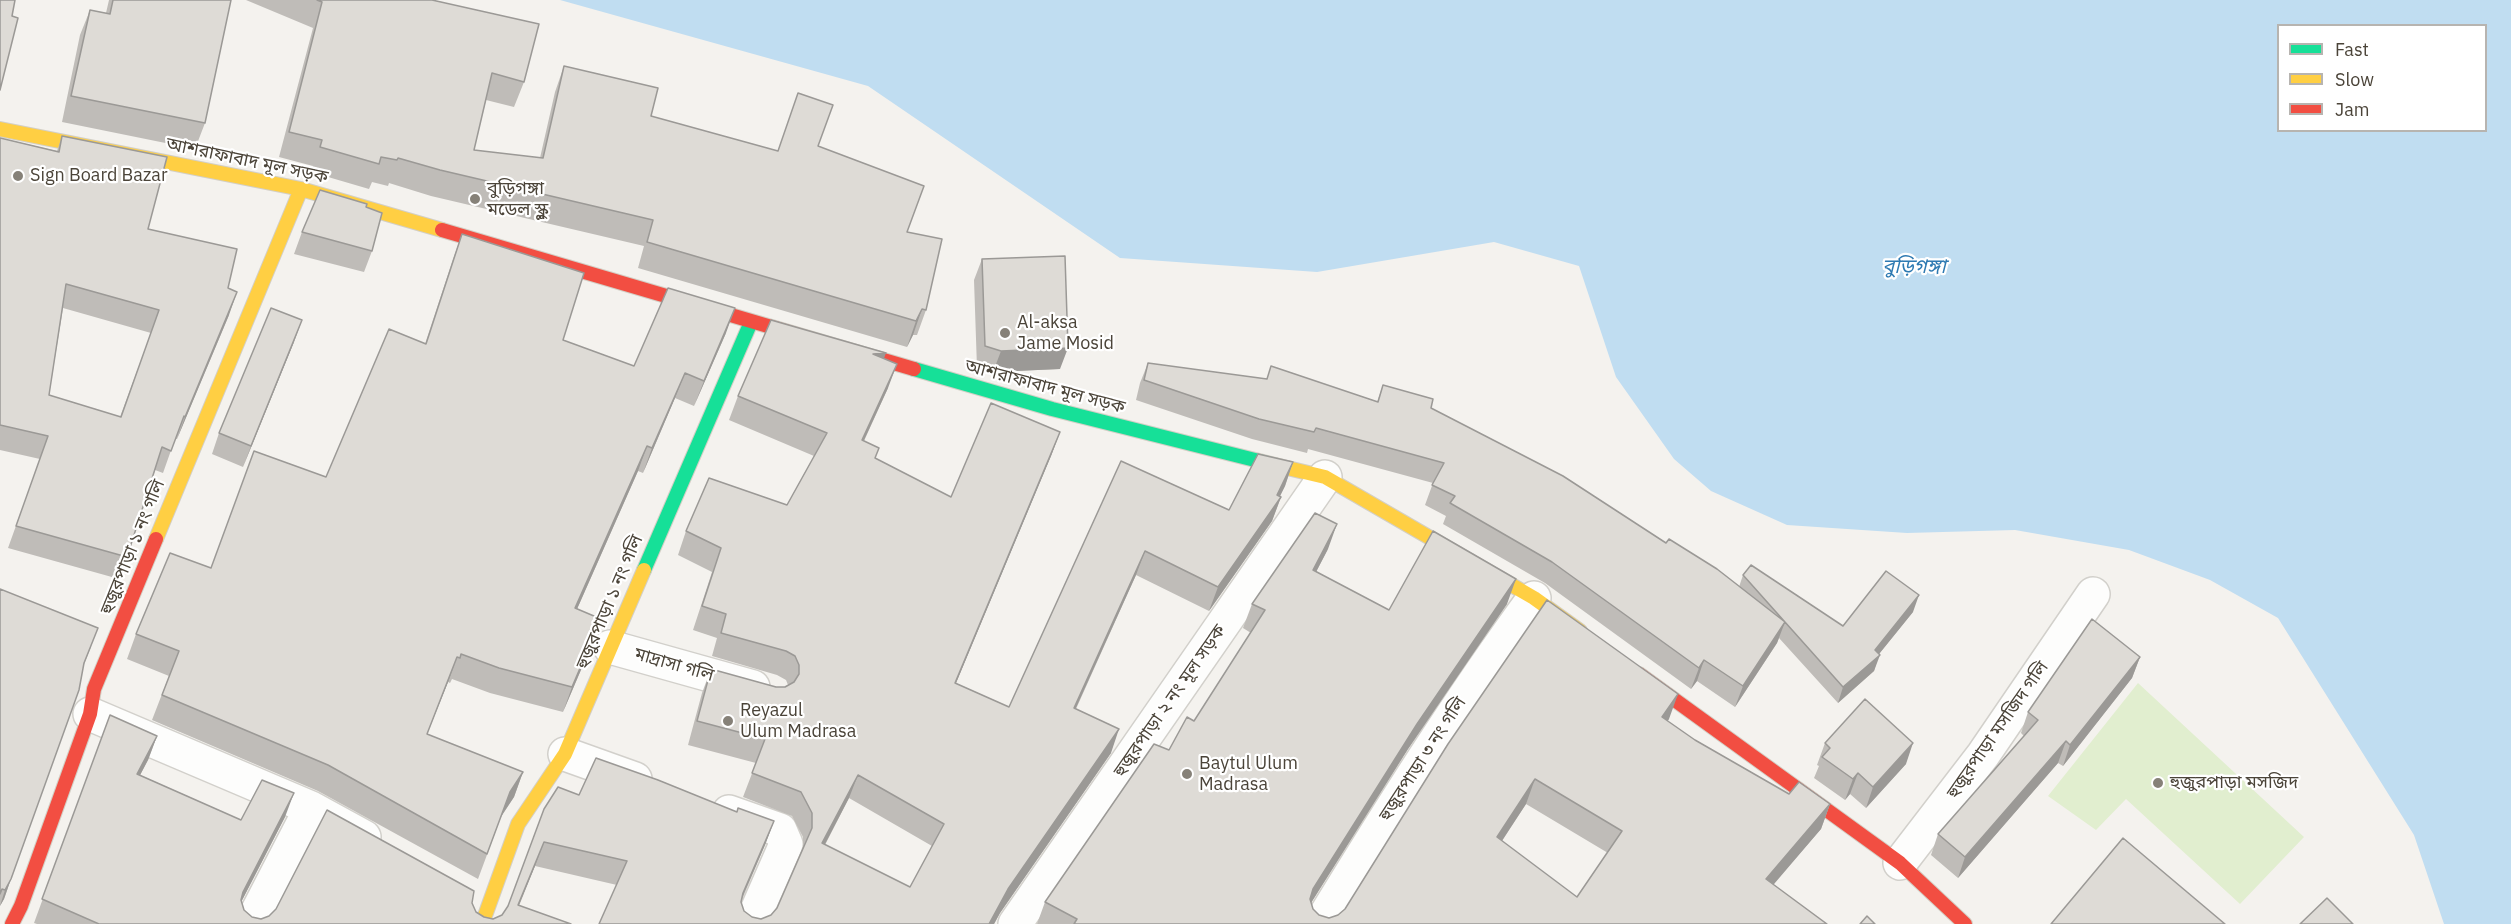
<!DOCTYPE html>
<html>
<head>
<meta charset="utf-8">
<style>
	body { margin:0 }
	#map { position:relative; width:2511px; height:924px; overflow:hidden; background:#f4f2ee; font-family:"IBM Plex Sans",sans-serif }
	canvas { display:block }
	.legend { position:absolute; left:2277px; top:24px; width:210px; height:108px; box-sizing:border-box; background:#fff; border:2px solid #b7b4b0; margin:0; padding:8px 10px; list-style:none; font-size:18px; color:#4b4439 }
	.legend li { display:flex; align-items:center; gap:12px; height:30px }
	.legend b { width:30px; border:2px solid #b7b4b0 }
</style>
</head>
<body>
<div id="map">
<canvas width="2511" height="924"></canvas>
<ul class="legend">
<li><b style="height:8px;background:#16e098"></b>Fast</li>
<li><b style="height:8px;background:#ffcf43"></b>Slow</li>
<li><b style="height:8px;background:#f24e42"></b>Jam</li>
</ul>
</div>
<script>
const context = document.querySelector('canvas').getContext('2d');
context.lineJoin = 'round';
function fill(path, color) {
  context.fillStyle = color;
  context.fill(path, 'evenodd');
}
function trace(path, color, width, dash) {
  context.strokeStyle = color;
  context.lineWidth = width;
  context.lineCap = dash ? 'butt' : 'round';
  context.setLineDash(dash || []);
  context.stroke(path);
}
function drawText(font, color, halo, rows, align = 'center') {
  context.font = font + ' "IBM Plex Sans","Noto Sans Bengali",sans-serif';
  context.lineWidth = 4.5;
  context.setLineDash([]);
  context.textBaseline = 'middle';
  context.strokeStyle = halo;
  context.fillStyle = color;
  for (const [text, x, y, turn = 0] of rows) {
    context.save();
    context.translate(x, y);
    context.rotate((+turn || 0) * Math.PI / 180);
    context.textAlign = isNaN(turn) ? turn : align;
    if (halo) context.strokeText(text, 0, 0);
    context.fillText(text, 0, 0);
    context.restore();
  }
}
const green = new Path2D(`
	M2138,683L2304,837L2240,904L2126,799L2096,830L2048,796Z`);
const water = new Path2D(`
	M560,0H2511V924H2444L2414,835L2278,618L2210,580L2129,550L2015,530L1907,533L1787,525L1711,491L1674,459L1616,377L1579,266L1494,242L1317,272L1120,258L868,86ZM2278,26H2486V130H2278Z`);
const street = new Path2D(`
	M610,647L753,687
	M90,714L311,808L364,837
	M565,754L635,779
	M729,812L780,830L786,844L751,924
	M1900,863L1983,755L2093,594
	M251,924L311,808
	M1015,924L1325,477
	M1320,924C1388,813 1457,703 1534,598`);
const fast = new Path2D(`
	M914,369L1052,409L1275,465
	M644,570L751,322`);
const slow = new Path2D(`
	M0,129L301,189L442,230
	M1275,465L1325,477L1534,598L1580,631
	M156,539L301,189
	M482,924L518,824L565,754L644,570`);
const jam = new Path2D(`
	M442,230L914,369
	M1639,674L1900,863L1965,924
	M12,924L21,906L90,714L94,689L156,539`);
const wall = new Path2D(`
	M109,0H231L205,123L195,149L62,122L80,35L90,10L106,13Z
	M246,0H432L524,82L514,107L486,100L474,150L540,158L555,92L564,66L651,116L778,151L818,146L907,232L926,310L917,335H913L907,347L638,268L644,246L431,196L389,183L388,186L372,182L369,189L311,172L313,166L279,157L313,28Z
	M62,136L148,229L228,288L229,315L177,439H175L163,473L155,470L127,557L119,579L8,548L40,459L0,450V138L57,151ZM63,308L151,333L120,417L49,395Z
	M366,207L372,251L364,272L294,254L302,232Z
	M462,234L563,340L634,366L726,333L694,406L675,398L643,473L638,471L577,609L592,644L563,712L490,693L452,679L450,683L448,682L427,734L523,772L514,797L501,817L478,879L318,791L152,720L169,676L127,659L136,634L211,568L326,477L425,344L453,259Z
	M982,259L1060,369L993,372L977,368L974,280Z
	M294,342L243,467L212,454L219,433Z
	M884,358L888,388L864,441L875,458L951,497L1060,432L1051,456L956,683L1009,707L1121,461L1229,510L1293,462L1285,486L1280,496L1281,497L1272,521L1209,611L1136,575L1076,709L1111,753L1000,913L994,924H599L617,885L535,866L519,906L571,924H37L34,923L110,715L157,736L148,760L140,775L241,820L285,817L241,902L244,910L252,917L261,919L472,903L476,912L484,917L493,919L502,915L508,907L544,809L579,795L737,812L774,821L765,845L741,902L744,911L752,917L761,919L771,915L777,908L803,847V837L792,816L743,797L756,763L688,745L702,693L711,669L776,687H785L788,685L786,680L777,675L712,656L717,638L693,630L712,572L678,555L686,531L787,505L814,456L729,420L738,396ZM849,798L932,846L910,887L825,845Z
	M1148,363L1377,402L1383,385L1431,408L1666,543L1739,587L1743,575L1843,626L1913,612L1879,654L1874,671L1838,703L1779,638L1777,643L1735,707L1697,681L1691,689L1545,583L1443,524L1446,516L1425,505L1433,483L1308,449L1307,453L1252,439L1136,400L1140,383Z
	M1328,549L1316,572L1389,610L1507,604L1408,749L1311,903L1313,909L1319,915L1329,918L1338,915L1345,909L1448,744L1669,719L1667,721L1695,740L1789,794L1830,804L1821,829L1773,884L1827,924H1037L1045,902L1169,750L1194,721L1251,633L1243,628L1252,604ZM1526,804L1608,853L1577,897L1502,841Z
	M0,589L91,647L83,667L4,899L0,906Z
	M2140,657L2132,678L2063,766L2058,763L1958,878L1931,855L1938,834L2024,736L2021,733L2028,712Z
	M1825,743L1906,764L1866,808L1850,794L1845,800L1814,778L1819,766L1817,765Z`);
const shadedWall = new Path2D(`
	M237,292L229,315L177,439L185,417Z
	M735,308L726,333L694,406L704,381Z
	M922,309L913,335L907,347L916,321Z
	M302,320L294,342L243,467L251,446Z
	M1068,348L1060,369L993,372L1001,351Z
	M886,353L877,377L873,354Z
	M897,364L888,388L853,464L862,440Z
	M685,373L675,398L643,473L652,448Z
	M1060,432L1051,456L946,707L955,683Z
	M647,446L638,471L566,634L575,608Z
	M1293,462L1285,486L1276,504L1281,497L1272,521L1209,611L1218,587L1277,495Z
	M1337,524L1328,549L1304,595L1313,570Z
	M1145,551L1136,575L1065,732L1074,708Z
	M1516,579L1507,604L1408,749L1304,914L1313,889L1417,724Z
	M1919,595L1913,612L1875,659L1880,655L1874,671L1838,703L1843,687L1875,650Z
	M601,619L592,644L563,712L572,687Z
	M1785,622L1777,643L1735,707L1743,686Z
	M457,657L448,682L417,759L427,734Z
	M2140,657L2132,678L2063,766L2070,745Z
	M1704,660L1697,681L1691,689L1699,668Z
	M1678,694L1669,719L1653,742L1662,717Z
	M1119,729L1111,753L1000,913L994,924H989L1008,889Z
	M157,736L148,760L128,798L137,774Z
	M2066,741L2058,763L1958,878L1965,857Z
	M1913,743L1906,764L1866,808L1873,787Z
	M523,772L514,797L500,818L510,792Z
	M1858,773L1850,794L1845,800L1853,779Z
	M858,775L849,798L813,867L822,843Z
	M1535,779L1526,804L1488,862L1497,837Z
	M294,793L285,817L234,916L243,892Z
	M1830,804L1821,829L1757,904L1766,879Z
	M774,821L765,845L734,916L743,893Z
	M544,842L535,866L511,924L518,905Z
	M11,879L4,899L0,906L5,890Z`);
const building = new Path2D(`
	M0,0H15L12,16L18,18L0,90Z
	M113,0H231L205,123L71,96L90,10L110,14Z
	M317,0H432L539,24L524,82L492,73L474,150L543,158L564,66L658,88L651,116L778,151L798,93L833,105L818,146L924,186L907,232L942,239L926,310L922,309L916,321L647,242L653,220L440,170L398,158L397,160L381,157L379,164L320,147L322,140L289,132L322,2Z
	M62,136L167,157L148,229L237,249L228,288L237,292L185,417L184,416L171,451L162,447L127,557L16,526L48,436L0,425V138L59,152ZM66,284L159,310L121,417L49,395Z
	M320,190L367,204L366,207L382,213L372,251L302,232Z
	M462,234L584,273L563,340L634,366L668,288L735,308L704,381L685,373L652,448L647,446L575,608L601,619L572,687L499,668L461,654L460,658L457,657L427,734L523,772L510,792L487,854L328,765L162,695L179,651L136,634L170,553L211,568L254,451L326,477L389,329L426,344Z
	M1065,256L1068,348L1001,351L985,346L982,259Z
	M271,308L302,320L251,446L219,433Z
	M771,320L886,353L873,354L897,364L862,440L879,448L875,458L951,497L991,403L1060,432L955,683L1009,707L1121,461L1229,510L1258,454L1293,462L1277,495L1281,497L1218,587L1145,551L1074,708L1119,729L1008,889L989,924H599L627,861L544,842L518,905L571,924H99L42,899L110,715L157,736L137,774L241,820L262,780L294,793L243,892L241,900L244,910L252,917L261,919L269,916L276,909L327,810L474,891L472,903L476,912L484,917L493,919L502,915L508,906L544,809L558,787L579,795L596,758L658,780L737,812L738,808L774,821L743,893L741,902L744,911L752,917L761,919L771,915L777,908L812,828V813L801,792L752,773L765,739L697,721L711,669L776,687H785L794,682L799,674V665L795,656L786,651L721,633L726,614L702,606L721,548L686,531L709,478L787,505L827,433L738,396ZM858,775L944,824L910,887L822,843Z
	M1148,363L1267,379L1271,366L1378,402L1383,385L1433,399L1431,408L1563,476L1666,543L1669,539L1717,569L1785,622L1743,686L1704,660L1699,668L1552,562L1450,503L1455,496L1432,485L1444,463L1316,428L1314,432L1259,419L1144,380Z
	M1315,513L1337,524L1313,570L1389,610L1433,531L1516,579L1417,724L1313,889L1310,899L1313,909L1319,915L1329,918L1338,915L1345,909L1448,744L1547,600L1678,694L1662,717L1695,740L1789,794L1799,782L1830,804L1766,879L1827,924H1074L1077,919L1045,902L1154,744L1169,750L1187,717L1194,721L1265,610L1252,604ZM1535,779L1622,831L1577,897L1497,837Z
	M1751,565L1843,626L1886,571L1919,595L1875,650L1880,655L1843,687L1743,575Z
	M0,589L98,628L84,663L79,690L11,879L5,890L2,889L0,894Z
	M2092,619L2140,657L2070,745L2066,741L1965,857L1938,834L2038,720L2028,712Z
	M1865,699L1913,743L1873,787L1858,773L1853,779L1822,757L1830,748L1825,743Z
	M2123,838L2225,924H2051Z
	M2327,898L2353,924H2300Z
	M1867,916L1875,924H1860Z`);
const markers = [
	[18,176,6,"#868178"],
	[475,199,6,"#868178"],
	[1005,333,6,"#868178"],
	[728,721,6,"#868178"],
	[1187,774,6,"#868178"],
	[2158,783,6,"#868178"]
];
const streetNames = [
	["আশরাফাবাদ মূল সড়ক",247,161,12],
	["আশরাফাবাদ মূল সড়ক",1045,387,15],
	["হুজুরপাড়া ১ নং গলি",133,547,-68],
	["হুজুরপাড়া ১ নং গলি",610,602,-67],
	["মাদ্রাসা গলি",674,665,16],
	["হুজুরপাড়া ২ নং মূল সড়ক",1170,701,-55],
	["হুজুরপাড়া মসজিদ গলি",1998,730,-55],
	["হুজুরপাড়া ৩ নং গলি",1423,759,-57]
];
const poiNames = [
	["Sign Board Bazar",30,176],
	["বুড়িগঙ্গা",487,189],
	["মডেল স্কুল",487,210],
	["Al-aksa",1017,323],
	["Jame Mosid",1017,344],
	["Reyazul",740,711],
	["Ulum Madrasa",740,732],
	["Baytul Ulum",1199,764],
	["Madrasa",1199,785],
	["হুজুরপাড়া মসজিদ",2170,783]
];
const waterNames = [
	["বুড়িগঙ্গা",1914,267]
];
fill(green, '#e1eecf');
fill(water, '#c0ddf1');
trace(street, '#d2d0cb', 36);
trace(fast, '#d3cfc5', 16);
trace(slow, '#d3cfc5', 16);
trace(jam, '#d3cfc5', 16);
trace(street, '#fdfdfc', 33);
trace(fast, '#16e098', 14);
trace(slow, '#ffcf43', 14);
trace(jam, '#f24e42', 14);
fill(wall, '#bfbcb8');
fill(shadedWall, '#9b9996');
fill(building, '#dedbd6');
trace(building, '#9b9996', 1.5);
for (const [x, y, r, color] of markers) {
  const dot = new Path2D();
  dot.arc(x, y, r, 0, 2 * Math.PI);
  context.fillStyle = color;
  context.fill(dot);
  trace(dot, '#fff', 2);
}
drawText('18px', '#4b4439', '#fff', streetNames);
drawText('18px', '#4b4439', '#fff', poiNames, 'left');
drawText('italic 20px', '#2e7ab2', '#fff', waterNames);
</script>
</body>
</html>
